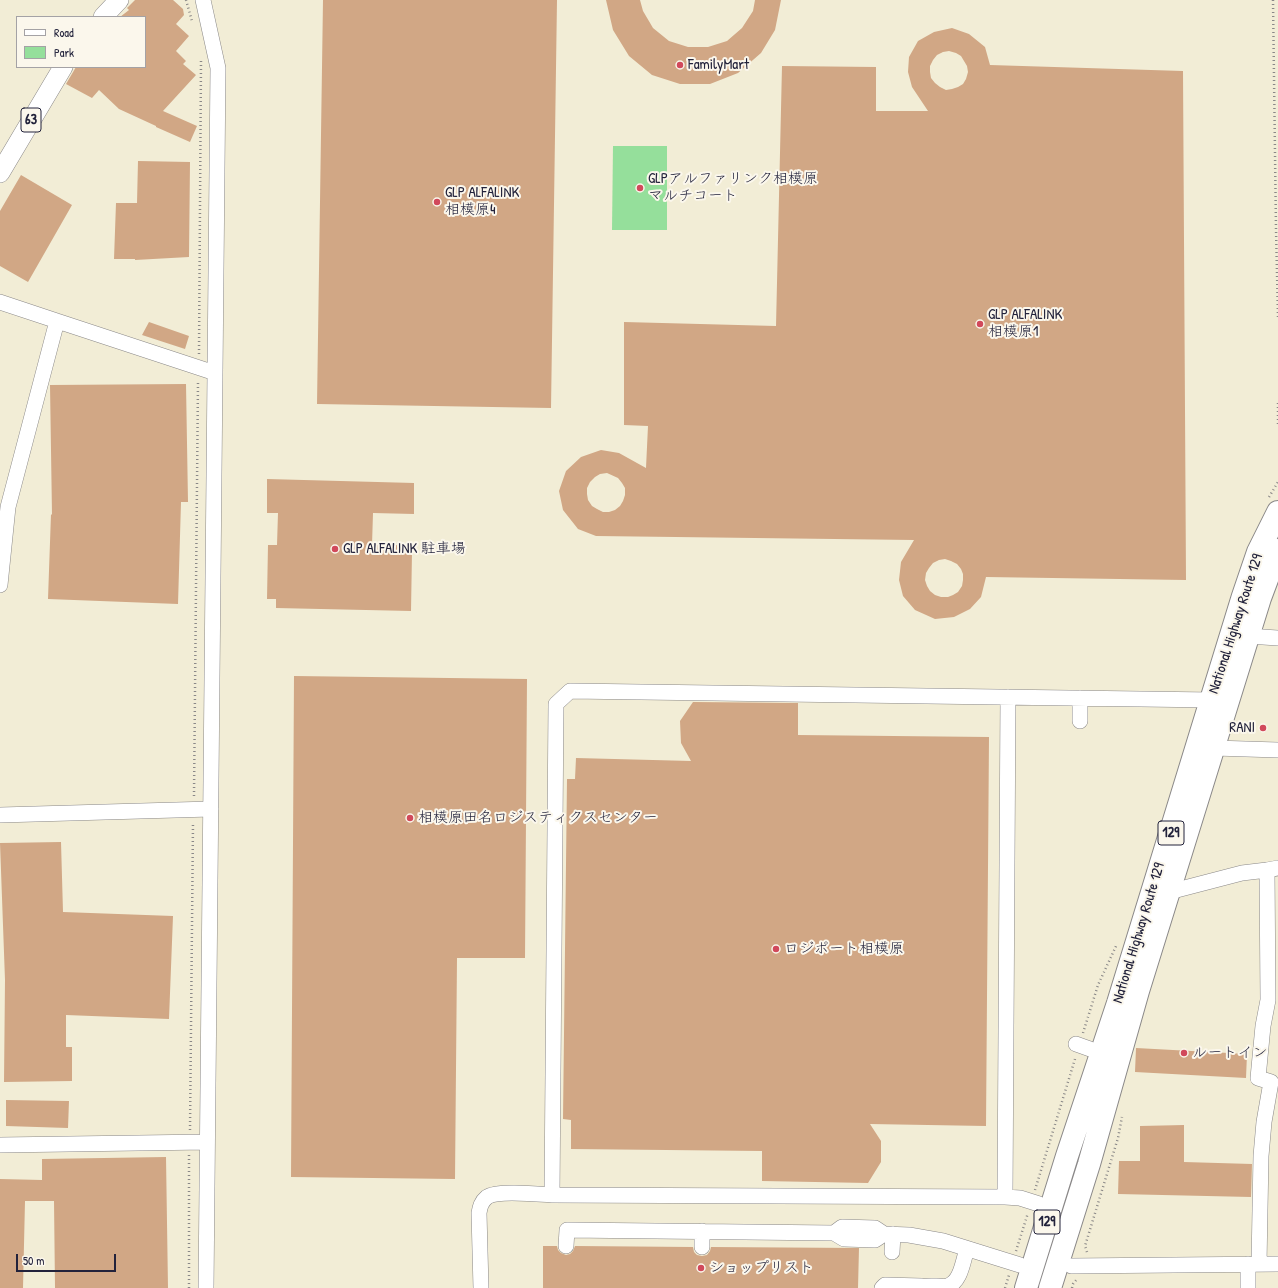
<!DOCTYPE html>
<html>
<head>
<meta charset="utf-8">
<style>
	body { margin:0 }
	#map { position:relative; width:1278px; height:1288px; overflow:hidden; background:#f2edd6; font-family:"Patrick Hand",sans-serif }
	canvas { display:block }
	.legend { position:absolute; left:16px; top:16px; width:130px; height:52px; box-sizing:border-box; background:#fbf7ec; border:1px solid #a4a2a5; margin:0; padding:5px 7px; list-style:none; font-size:12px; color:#22223b }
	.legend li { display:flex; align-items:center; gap:8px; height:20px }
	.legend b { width:20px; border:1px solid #a4a2a5 }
	.scale { position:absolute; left:16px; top:1254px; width:100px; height:18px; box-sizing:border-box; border:2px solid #22223b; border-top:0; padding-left:5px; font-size:12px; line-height:14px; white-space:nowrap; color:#22223b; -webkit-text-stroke:3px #fbf7ec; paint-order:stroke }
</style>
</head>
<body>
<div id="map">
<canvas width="1278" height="1288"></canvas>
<ul class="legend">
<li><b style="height:5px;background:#fff"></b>Road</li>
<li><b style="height:11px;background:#95df9b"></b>Park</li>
</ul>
<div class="scale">50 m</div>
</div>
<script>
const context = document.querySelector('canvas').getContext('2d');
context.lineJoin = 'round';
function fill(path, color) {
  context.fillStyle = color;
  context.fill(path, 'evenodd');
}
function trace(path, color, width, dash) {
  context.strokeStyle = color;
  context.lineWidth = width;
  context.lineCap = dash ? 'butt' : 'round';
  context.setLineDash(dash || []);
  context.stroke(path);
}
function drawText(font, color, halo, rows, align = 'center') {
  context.font = font + ' "Patrick Hand","Klee One",sans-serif';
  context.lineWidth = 4;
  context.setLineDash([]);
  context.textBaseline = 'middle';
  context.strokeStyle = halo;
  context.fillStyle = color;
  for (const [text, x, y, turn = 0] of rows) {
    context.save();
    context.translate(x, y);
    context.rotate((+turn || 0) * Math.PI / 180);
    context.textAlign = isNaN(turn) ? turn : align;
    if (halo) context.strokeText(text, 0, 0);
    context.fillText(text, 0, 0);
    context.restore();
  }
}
const green = new Path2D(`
	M613,146H667V230H612Z`);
const building = new Path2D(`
	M135,0H173L183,9L184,15L176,24L189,36L176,51L186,61L183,64L196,75L163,111L197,126L190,142L156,127V126L119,109L99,90L92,98L66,84L76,67H145V17H120L129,10L127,8Z
	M323,0H557L551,408L317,404Z
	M606,0H640L643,11L653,28L669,41L688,47H708L727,41L742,28L753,11L755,0H781L775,30L761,53L738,73L710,84H680L652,75L629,56L613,30Z
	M952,28L969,34L985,47L990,65L1183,71L1186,580L986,577L981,597L970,609L954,617L935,619L915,610L903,596L899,580L901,562L914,540L596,536L578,529L563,510L559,491L566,471L581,457L601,450L619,453L646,468L648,426L624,425V322L776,326L782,66L876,67V111H928L912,87L908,72L909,57L918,41L934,32ZM949,51L956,53L961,56L967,66L968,72L966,79L963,84L958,87L952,89L946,90L940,87L935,83L931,78L930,72V66L933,60L937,55L943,52ZM607,473L618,478L622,483L625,488V495L623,501L620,506L615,510L609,512H603L597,509L592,506L588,500L587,494V488L590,482L595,477L600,474ZM945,559L951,561L957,564L961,569L963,574V580L962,586L958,592L953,595L948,597H941L935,595L930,591L927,586L925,580L926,573L929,568L933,563L939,560Z
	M138,161L190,162L189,257L135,260V259H114L116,203H137Z
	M21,175L72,205L28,282L0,266V211Z
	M149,322L189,336L185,349L142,335Z
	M186,384L188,502H181L178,604L48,599L51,514L52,515L50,385Z
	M267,479L414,483V514L373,513L372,545H403V552H412L411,611L276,608V599H267L268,545H277L278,513H267Z
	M294,676L527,679L525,958H457L455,1179L291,1177Z
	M693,702L798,703V735L989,737L986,1126L870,1124L881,1141V1162L868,1183L762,1181V1151L571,1149V1120L563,1119L567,779H575L576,758L691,761L681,743L680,721Z
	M61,842L63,912L173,916L169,1019L66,1015V1047H72V1081L4,1082L5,980L0,843Z
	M1136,1048L1247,1054L1246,1078L1135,1072Z
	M6,1100L69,1101L68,1128L6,1126Z
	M1184,1125V1162L1252,1164L1251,1197L1118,1194L1119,1161H1140V1126Z
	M166,1157L168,1288H55L54,1201H25L23,1288H0V1179L42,1180V1159Z
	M543,1246H557L558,1250L561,1253L566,1255L570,1254L573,1251L575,1246L693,1247L694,1252L697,1255L702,1256L707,1255L710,1251L711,1247L859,1248L858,1288H543Z`);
const path = new Path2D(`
	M186,0L192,21
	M1273,0L1276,229L1278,317
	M199,354L201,61
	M1278,403V426
	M1269,497L1278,482
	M194,796L198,381
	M1083,1033L1098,985L1117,944
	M190,1130L193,823
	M1035,1190L1075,1059
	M1016,1251L1028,1213
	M1087,1252L1085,1246L1118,1138L1122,1117
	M189,1288V1155
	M1005,1288L1009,1275
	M1072,1288L1073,1284L1077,1279`);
const minor = new Path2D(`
	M203,0L218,68L206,1288
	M0,302L57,321
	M0,585L8,507L57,321L215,373
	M1248,636L1278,638
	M1080,698V721
	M1214,748L1278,750
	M0,815L211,809
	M1169,892L1242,873L1267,870
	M1076,1044L1090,1049
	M0,1145L207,1142
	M552,1195L556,704L570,691L1212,700
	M1005,1197L1008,697
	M834,1233L842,1227L875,1228L884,1234
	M566,1246L567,1230L834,1233L844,1239L875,1240L884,1234L909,1235L943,1241L1020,1265
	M702,1247V1231
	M892,1252L893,1234
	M1248,1264V1288
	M1259,1264L1261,1156L1264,1122L1271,1082L1258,1078L1263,1026L1268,1000L1267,870L1278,868
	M1071,1266L1278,1264
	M481,1288L479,1213C480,1207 481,1202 487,1197C497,1190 538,1194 552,1195L1005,1197L1020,1198L1039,1204
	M882,1288L885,1285L922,1286
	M918,1288C924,1285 931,1286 937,1286C940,1286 944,1287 947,1286C961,1283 963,1260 967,1249`);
const major = new Path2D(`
	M103,17L119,0
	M0,173L63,67`);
const highway = new Path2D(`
	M1026,1288L1067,1156L1118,1003L1243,596L1258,552L1278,512
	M1050,1288L1089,1164L1138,991L1260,598L1278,550`);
const markers = [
	[680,65,4,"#d1495b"],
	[640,188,4,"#d1495b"],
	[437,202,4,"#d1495b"],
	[980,324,4,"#d1495b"],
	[335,549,4,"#d1495b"],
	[1263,728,4,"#d1495b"],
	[410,818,4,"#d1495b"],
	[776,949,4,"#d1495b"],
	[1184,1053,4,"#d1495b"],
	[701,1268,4,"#d1495b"]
];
const shields = [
	[31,120,20],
	[1171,833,26],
	[1047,1222,26]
];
const shieldNames = [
	["63",31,120],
	["129",1171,833],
	["129",1047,1222]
];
const poiNames = [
	["FamilyMart",688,65],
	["GLPアルファリンク相模原",648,179],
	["マルチコート",648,196],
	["GLP ALFALINK",445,193],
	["相模原4",445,210],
	["GLP ALFALINK",988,315],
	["相模原1",988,332],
	["GLP ALFALINK 駐車場",343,549],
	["RANI",1255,728,"right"],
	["相模原田名ロジスティクスセンター",418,818],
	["ロジポート相模原",784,949],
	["ルートイン",1192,1053],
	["ショップリスト",709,1268]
];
const streetNames = [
	["National Highway Route 129",1236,624,-72],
	["National Highway Route 129",1139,933,-73]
];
fill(green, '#95df9b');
fill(building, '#d1a785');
trace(minor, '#8a8888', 16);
trace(major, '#8a8888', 20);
trace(highway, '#8a8888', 24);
trace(path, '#8a8888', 2.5, [1, 3]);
trace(minor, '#fff', 15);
trace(major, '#fff', 19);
trace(highway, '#fff', 22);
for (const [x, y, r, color] of markers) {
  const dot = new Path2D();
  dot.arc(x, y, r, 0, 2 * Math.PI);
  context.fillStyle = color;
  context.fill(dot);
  trace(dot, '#fbf7ec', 1.5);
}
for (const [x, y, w] of shields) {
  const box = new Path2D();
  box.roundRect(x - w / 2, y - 12, w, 24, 3);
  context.fillStyle = '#fbf7ec';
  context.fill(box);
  trace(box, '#22223b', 1);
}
drawText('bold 14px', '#22223b', null, shieldNames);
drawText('15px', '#22223b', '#fbf7ec', poiNames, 'left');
drawText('15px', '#22223b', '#fbf7ec', streetNames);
</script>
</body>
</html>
